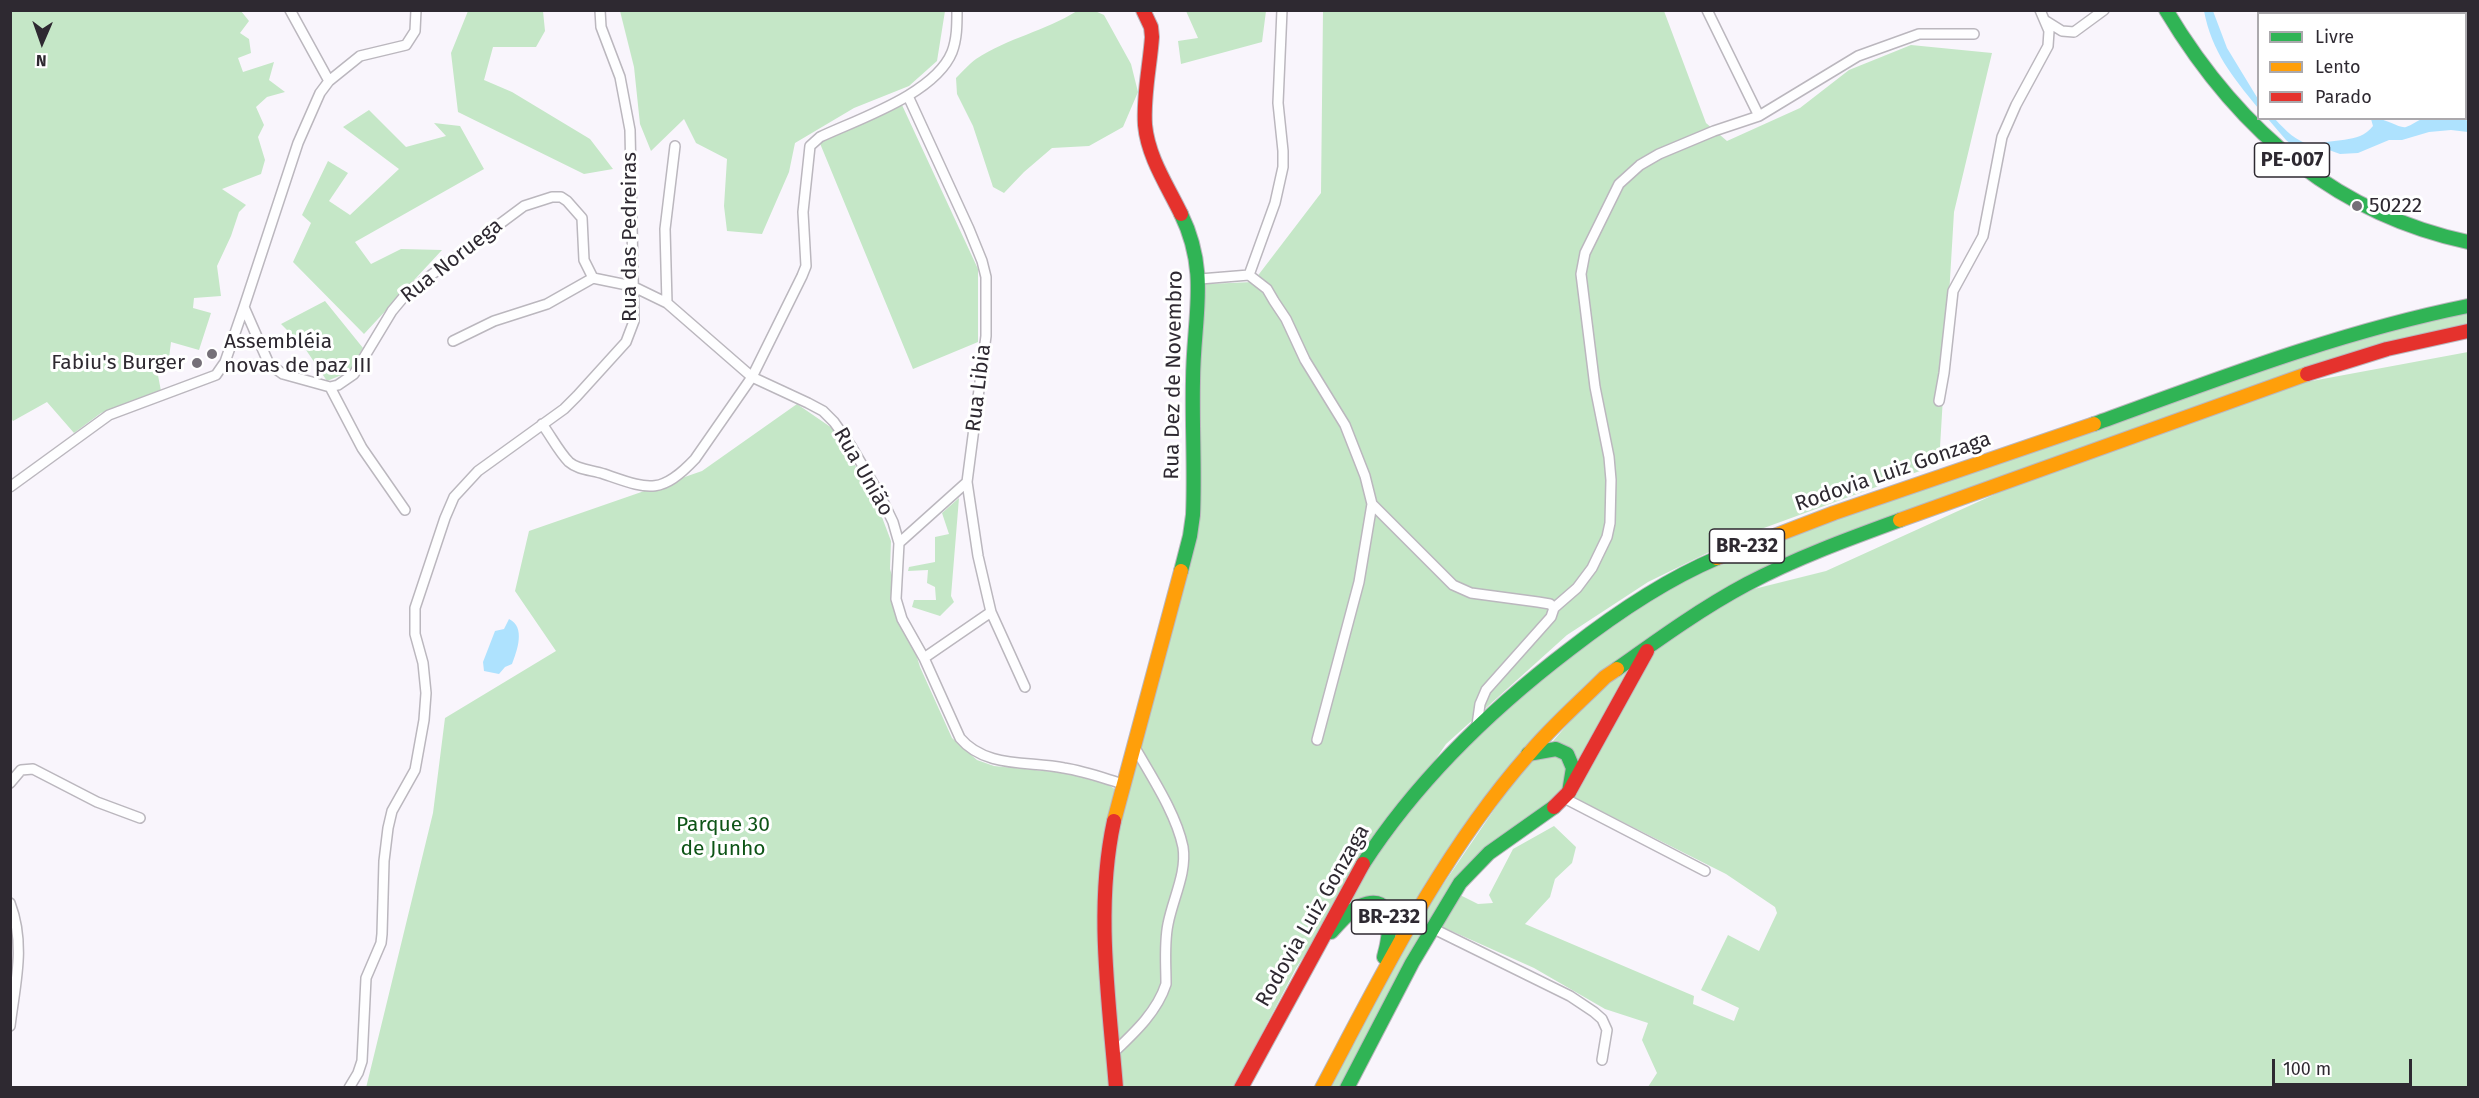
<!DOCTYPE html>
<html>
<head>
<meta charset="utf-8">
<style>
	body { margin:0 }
	#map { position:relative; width:2479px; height:1098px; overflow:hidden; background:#f9f5fc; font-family:"Fira Sans",sans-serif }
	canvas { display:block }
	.frame { position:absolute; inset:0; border:12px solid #2e2931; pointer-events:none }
	.legend { position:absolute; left:2257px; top:12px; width:210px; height:108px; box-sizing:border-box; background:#fff; border:2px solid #aba9ad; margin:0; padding:8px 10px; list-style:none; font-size:18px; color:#2e2931 }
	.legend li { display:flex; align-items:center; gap:12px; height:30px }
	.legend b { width:30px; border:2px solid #aba9ad }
	.north { position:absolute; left:12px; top:12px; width:60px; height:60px; -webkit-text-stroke:4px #fff; paint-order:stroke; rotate:182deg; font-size:16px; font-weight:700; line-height:24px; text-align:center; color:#2e2931 }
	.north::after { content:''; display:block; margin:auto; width:21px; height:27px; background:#2e2931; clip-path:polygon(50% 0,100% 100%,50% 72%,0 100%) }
	.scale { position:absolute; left:2272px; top:1059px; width:140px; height:27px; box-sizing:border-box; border:3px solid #2e2931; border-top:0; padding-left:8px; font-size:18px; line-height:21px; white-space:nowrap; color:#2e2931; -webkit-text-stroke:4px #fff; paint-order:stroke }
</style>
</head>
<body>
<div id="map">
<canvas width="2479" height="1098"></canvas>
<div class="frame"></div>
<ul class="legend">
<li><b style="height:8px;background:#30b455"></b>Livre</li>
<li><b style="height:8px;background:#ff9f0a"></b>Lento</li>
<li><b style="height:8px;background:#e5322d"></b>Parado</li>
</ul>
<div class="north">N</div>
<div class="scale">100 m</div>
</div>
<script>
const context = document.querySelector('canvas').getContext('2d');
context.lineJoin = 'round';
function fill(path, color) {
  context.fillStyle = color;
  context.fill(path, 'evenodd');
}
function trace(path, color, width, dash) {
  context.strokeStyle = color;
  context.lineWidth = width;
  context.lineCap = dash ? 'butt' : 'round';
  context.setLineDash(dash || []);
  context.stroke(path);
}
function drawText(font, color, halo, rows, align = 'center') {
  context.font = font + ' "Fira Sans",sans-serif';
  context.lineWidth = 6;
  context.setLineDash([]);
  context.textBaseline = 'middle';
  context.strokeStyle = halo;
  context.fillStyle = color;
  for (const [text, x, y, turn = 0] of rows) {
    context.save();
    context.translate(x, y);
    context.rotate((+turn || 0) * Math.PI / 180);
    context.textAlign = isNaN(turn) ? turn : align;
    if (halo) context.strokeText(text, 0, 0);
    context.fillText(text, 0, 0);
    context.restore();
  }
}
const green = new Path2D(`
	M11,10L241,11L249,21L240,33L249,39L251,53L238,58L243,72L274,62L269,80L285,92L267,97L256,107L264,125L258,137L265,160L261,174L222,189L246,205L239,212L231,236L217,266L221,296L194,298L193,308L211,313L199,350L171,342L169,358L156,365L161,391L101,413L74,433L47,402L13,421L11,418Z
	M468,11H543L545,31L536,47H493L484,80L512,92L590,139L613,169L584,174L458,112L451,53Z
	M945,11L937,61L909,86L854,108L795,143L789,172L762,234L727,231L724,206L727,159L696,143L684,119L651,151L640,124L634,67L620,11Z
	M1077,11H1095L1104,15L1131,64L1138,92L1123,127L1089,146L1052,148L1024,172L1004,193L993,187L973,126L957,94L956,78C962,72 969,64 976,59C1008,38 1045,31 1077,11Z
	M1186,11H1266L1262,42L1181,64L1178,41L1198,38Z
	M1323,11H1664L1706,123L1727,141L1800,108L1849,70L1911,45L1992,53L1954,212L1939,464L1742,536L1648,582L1567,635L1446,744L1296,968L1234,1087L366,1088L433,813L445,718L556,651L515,591L529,531L702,471L797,404L832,428L874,496L891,541L890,569L920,667L952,738L977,760L994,766L1065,773L1109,785L1127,798L1180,593L1206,284L1253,282L1321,193Z
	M902,105L978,269V342L913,369L819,141Z
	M369,110L406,147L446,136L434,123L460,126L484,169L355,242L371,264L401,249L442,250L364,334L293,262L311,223L302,215L328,161L348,173L329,201L350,215L399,169L343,127Z
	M325,301L363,348L349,372L327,381L304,347L281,324Z
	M2468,304V331L2406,343L1831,544L1749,588L1714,610L1750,590L1826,571L2057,466L2301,383L2468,352V1087H1648L1657,1073L1642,1040L1648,1023L1605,1009L1534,968L1438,925L1456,893L1478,904L1493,903L1489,895L1513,849L1554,826L1576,847L1572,863L1555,879L1550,897L1525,924L1694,996L1693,1004L1734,1021L1739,1008L1701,990L1728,935L1759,951L1777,913L1775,907L1726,874L1575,798L1614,713L1649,648L1606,672L1525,753L1486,799L1408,916L1384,964C1392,944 1396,928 1388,906C1367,892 1351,908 1333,921L1403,809L1481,715L1571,647L1653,594L1705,567L1811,523L2091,425L2295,350L2437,309Z
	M959,498L951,596L954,602L940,616L912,607L914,600H936L935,587L927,583L928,570L908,571L909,567L935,562V537L949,534L942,513Z
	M1643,655L1575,772L1548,747L1608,677Z
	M1568,755L1566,792L1475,859L1343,1087L1327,1088L1395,955L1530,757Z`);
const water = new Path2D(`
	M2204,11H2213L2227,48L2258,99V108C2232,76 2212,52 2204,11Z
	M2425,118L2464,119L2468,121V132L2451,130L2429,132L2402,140H2389L2358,153L2340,154L2329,150L2299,151L2286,140L2268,119H2275C2287,132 2295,140 2312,146C2333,137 2358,145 2373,126L2371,119C2386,117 2399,129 2406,127C2413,125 2417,120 2425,118Z
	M509,619C526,627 517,651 512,664L505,667L499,674L484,671L483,662L495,631L504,629Z`);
const street = new Path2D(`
	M290,10L329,81
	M1282,10L1278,103L1283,151V167L1275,203L1249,275L1267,289L1274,301L1286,319L1305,360L1345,425L1365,476L1372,504L1359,582L1317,740
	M1707,10L1759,116
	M2274,10L2277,14
	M2364,14L2365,10
	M2046,21L2062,31L2074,32L2104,10
	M908,96L969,229L982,261L986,277V336L967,482L978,556L991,612L1025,687
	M1200,279L1249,275
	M667,303L665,229L675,146
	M244,307L269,364L283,374L330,387L338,385L354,374L392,311L407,293L524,206L552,197H561L567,201L582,218L584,260L593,278
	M453,341L494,321L547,304L593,278L632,286L667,303L752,377L808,403L823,411L834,422L851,446L880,495L893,522L899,543L896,599L902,619L924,658L960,738C985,768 1028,761 1064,768C1084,771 1103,778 1123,784
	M330,387L362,448L405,510
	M1939,401L1944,373L1953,291L1983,236L2002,137L2016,105L2048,46L2049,31L2040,10
	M542,424C551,436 559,452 569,462C578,470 593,470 604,474C648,489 660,496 695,459L752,377L802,276L806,266L803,212L810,146L820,137C858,119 935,94 952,52C957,39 957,25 957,10
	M10,487L109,415L216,375L225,362L244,307L298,143L320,93L329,81L360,56L406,45L415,31L416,10
	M1372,504L1453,585L1471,593L1538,602L1550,604L1554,608L1551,617L1486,690L1480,704L1477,725
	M899,543L967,482
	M1554,608L1577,588L1592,568L1607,537L1610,523L1611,480L1609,457L1595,387L1581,274L1585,253L1619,184L1640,165L1659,154L1714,131L1759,116L1858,56L1919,34H1974
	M924,658L991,612
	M10,783L21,770L33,769L97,802L140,818
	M1564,798L1705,871
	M10,903C26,945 15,984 10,1026
	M1432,928L1570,996L1594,1012L1602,1019L1607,1030L1602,1060
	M1113,1053C1134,1033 1157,1012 1166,984C1166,964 1164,943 1168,924C1173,898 1187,873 1183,847C1176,813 1151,776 1134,746
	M349,1088L358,1073L362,1061L366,978L381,943L382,934L384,861L388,828L392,811L415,770L424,720L426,693L423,663L415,634V608L445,518L454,497L478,471L564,409L577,396L626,342L634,321L630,130L620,77L601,27L600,10`);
const fast = new Path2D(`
	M2166,10C2236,127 2332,213 2468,242
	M2094,424C2218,379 2339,332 2468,306
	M1181,571L1190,536L1193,515C1195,470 1192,426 1193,381C1193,319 1210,273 1181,214
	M1617,669C1659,639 1702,608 1747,584C1796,558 1848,539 1900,520
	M1528,754L1556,749L1567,754L1573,768L1569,792
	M1363,864C1418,779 1490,710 1570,649C1615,614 1663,581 1717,558
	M1331,932C1340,923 1348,911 1360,906C1397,890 1390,936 1384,957
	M1347,1088L1412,963L1460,883L1489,853L1554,807`);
const slow = new Path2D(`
	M1900,520L2307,374
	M1717,558L1834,513L2094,424
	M1114,821L1181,571
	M1322,1088C1383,973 1441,854 1528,755C1551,727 1579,703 1605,677L1617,669`);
const jam = new Path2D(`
	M1143,10L1151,27L1152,37C1150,66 1143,95 1145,125C1148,157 1167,185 1181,214
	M2307,374L2387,349L2468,331
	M1554,807L1569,792L1647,651
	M1114,821C1095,908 1109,1000 1116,1088
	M1241,1088L1363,864`);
const markers = [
	[2357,206,6,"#757078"],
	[212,354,6,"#757078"],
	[197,363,6,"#757078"]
];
const shields = [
	[2292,160,75],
	[1747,546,75],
	[1389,917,75]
];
const shieldNames = [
	["PE-007",2292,160],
	["BR-232",1747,546],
	["BR-232",1389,917]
];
const poiNames = [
	["50222",2369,206],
	["Assembléia",224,342],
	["novas de paz III",224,366],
	["Fabiu's Burger",185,363,"right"]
];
const streetNames = [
	["Rua das Pedreiras",630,237,-90],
	["Rua Noruega",452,261,-38],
	["Rua Dez de Novembro",1174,375,-89],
	["Rua Libia",979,388,-83],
	["Rua União",863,472,60],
	["Rodovia Luiz Gonzaga",1893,472,-19],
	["Rodovia Luiz Gonzaga",1313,916,-60]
];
const parkNames = [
	["Parque 30",723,825],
	["de Junho",723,849]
];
fill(green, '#c5e7c7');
fill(water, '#aee2fe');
trace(street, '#bbb7be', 12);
trace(fast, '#bbb7be', 16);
trace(slow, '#bbb7be', 16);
trace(jam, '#bbb7be', 16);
trace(street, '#fefeff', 9);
trace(fast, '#30b455', 14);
trace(slow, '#ff9f0a', 14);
trace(jam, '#e5322d', 14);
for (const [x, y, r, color] of markers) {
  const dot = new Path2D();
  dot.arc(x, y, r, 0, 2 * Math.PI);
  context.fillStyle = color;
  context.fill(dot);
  trace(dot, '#fff', 2);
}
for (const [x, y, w] of shields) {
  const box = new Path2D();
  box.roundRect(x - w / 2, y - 17, w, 34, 4.5);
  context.fillStyle = '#fff';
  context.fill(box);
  trace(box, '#2e2931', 1.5);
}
drawText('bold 20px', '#2e2931', null, shieldNames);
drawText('21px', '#2e2931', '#fff', poiNames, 'left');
drawText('21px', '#2e2931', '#fff', streetNames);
drawText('21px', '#0d5416', '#fff', parkNames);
</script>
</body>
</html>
